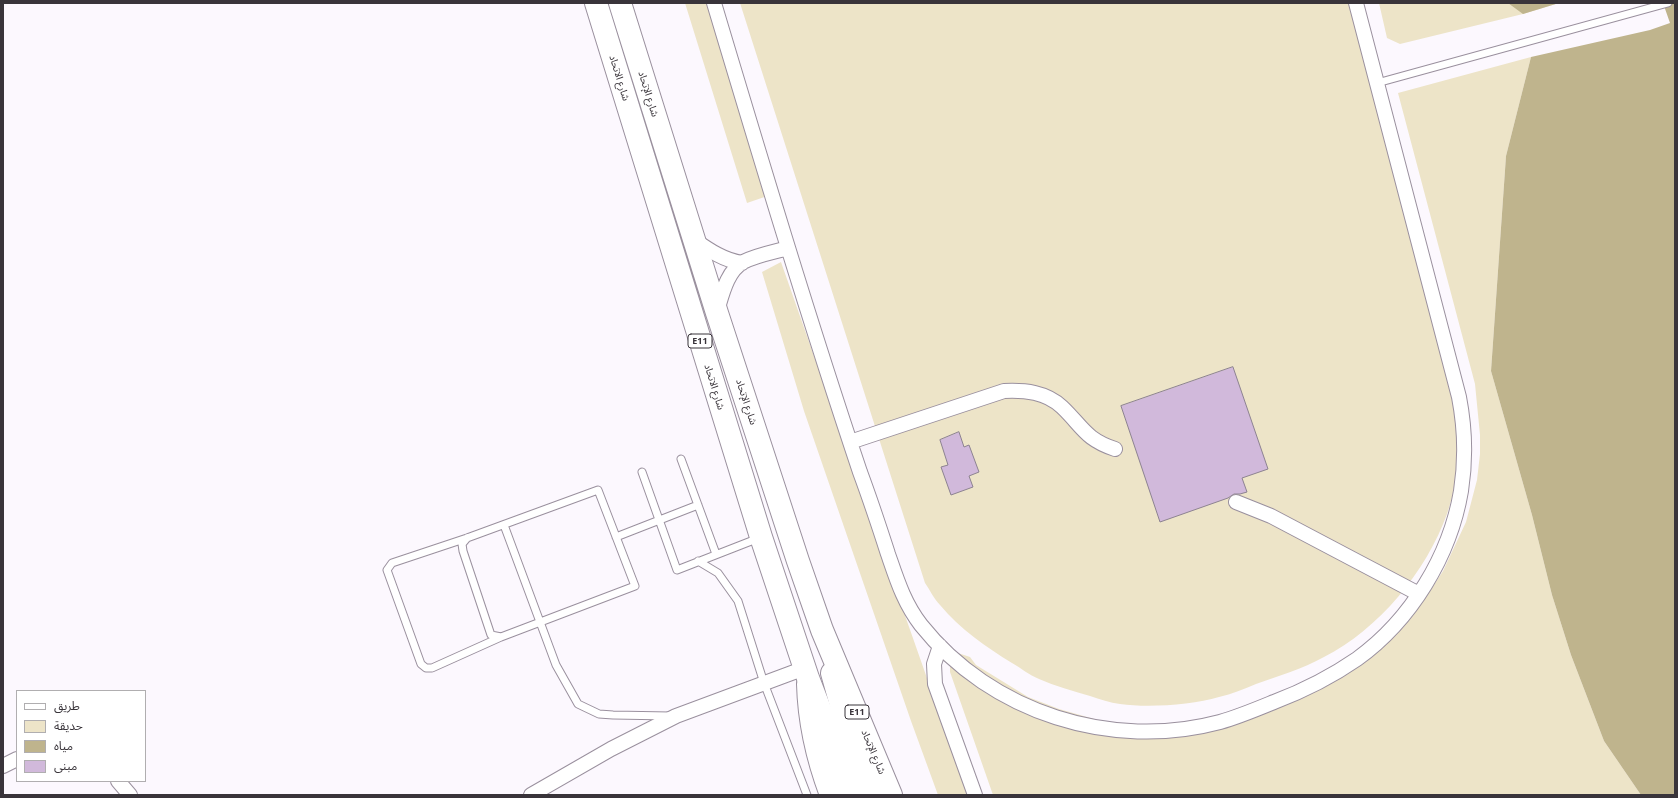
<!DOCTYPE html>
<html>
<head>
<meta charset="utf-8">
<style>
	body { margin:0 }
	#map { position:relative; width:1678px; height:798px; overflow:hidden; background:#fcf8fe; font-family:"Noto Sans","Noto Sans Arabic",sans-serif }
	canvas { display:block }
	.frame { position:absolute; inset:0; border:4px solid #39343a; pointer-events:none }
	.legend { position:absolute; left:16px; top:690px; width:130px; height:92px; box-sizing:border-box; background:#fff; border:1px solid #b0aeb0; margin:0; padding:5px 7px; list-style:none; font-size:12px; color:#39343a }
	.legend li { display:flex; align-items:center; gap:8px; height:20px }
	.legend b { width:20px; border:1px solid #b0aeb0 }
</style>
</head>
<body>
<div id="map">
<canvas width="1678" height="798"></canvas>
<div class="frame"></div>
<ul class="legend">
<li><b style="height:5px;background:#fff"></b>طريق</li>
<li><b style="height:11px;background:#ede4c8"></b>حديقة</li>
<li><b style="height:11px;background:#bfb48d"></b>مياه</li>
<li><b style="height:11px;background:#d1b9db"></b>مبنى</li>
</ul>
</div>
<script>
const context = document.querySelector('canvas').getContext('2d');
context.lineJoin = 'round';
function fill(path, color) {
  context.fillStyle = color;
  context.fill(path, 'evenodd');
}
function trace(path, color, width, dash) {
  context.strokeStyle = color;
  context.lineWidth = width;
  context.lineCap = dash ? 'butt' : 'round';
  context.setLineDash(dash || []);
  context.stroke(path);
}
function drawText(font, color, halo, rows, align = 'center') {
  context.font = font + ' "Noto Sans","Noto Sans Arabic",sans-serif';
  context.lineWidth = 3;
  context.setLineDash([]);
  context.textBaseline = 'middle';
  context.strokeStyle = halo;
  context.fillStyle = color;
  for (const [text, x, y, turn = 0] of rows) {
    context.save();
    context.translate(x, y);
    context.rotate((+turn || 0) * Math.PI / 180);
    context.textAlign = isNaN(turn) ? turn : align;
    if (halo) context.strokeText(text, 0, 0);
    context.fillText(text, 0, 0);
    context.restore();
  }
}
const green = new Path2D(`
	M685,3H720L779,192L747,203Z
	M740,3H1353L1454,388C1458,431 1462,473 1447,514C1426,572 1379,629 1324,657C1302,669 1279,676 1256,684C1244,689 1232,694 1219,697C1192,705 1148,708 1120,704C1110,703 1100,699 1090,696C1073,691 1055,686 1039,679C1029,675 1021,668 1012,663C986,647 960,629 940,605C934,599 930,590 925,583Z
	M1379,3H1559L1523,14L1400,44L1387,38Z
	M1531,57L1506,156L1491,371L1532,515L1552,595L1571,655L1604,741L1641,795H993L950,672V660L958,653L970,657L976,665L1028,697L1059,709L1115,725H1180L1223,718L1305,689L1411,613L1428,594L1443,571L1466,522L1477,480L1480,454V435L1475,384L1398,93Z
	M781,262L968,795H938L911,721L804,411L762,272Z`);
const water = new Path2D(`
	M1508,3H1559L1523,14Z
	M1663,3H1675V795H1641L1604,741L1571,655L1552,595L1532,515L1491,371L1506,156L1531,57L1650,30L1670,23Z`);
const building = new Path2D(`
	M1233,367L1268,469L1242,478L1247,492L1240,494H1234L1228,498L1160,522L1121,406Z
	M959,432L964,447L969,445L979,472L969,476L973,487L951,495L941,467L948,465L940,440Z`);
const service = new Path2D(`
	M1377,83L1668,3
	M681,459L716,554
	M642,472L677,570L759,538
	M504,525L556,665L578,704L599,714L613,715L670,716
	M616,537L698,505
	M467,538L462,544L463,551L491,635L501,637L635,586L598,490L467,538L392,563L387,570L421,664L426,668H432L501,637
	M698,561L718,573L738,601L764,683L807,795`);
const minor = new Path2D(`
	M714,3C761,160 808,317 860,472C870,499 879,526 888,554C897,580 904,603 921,625C991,713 1112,751 1220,722C1238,717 1257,709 1274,702C1303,691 1331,677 1357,659C1411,620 1450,556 1461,491C1466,459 1465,428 1459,397L1356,3
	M693,239C709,250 723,260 742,263
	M717,311C722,295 727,271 743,262C756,255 774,252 788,248
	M850,442L1004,391C1025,390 1046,392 1062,407C1083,427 1085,439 1115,449
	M1236,502L1271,516L1419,594
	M940,646L934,664L935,684L975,795
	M3,766L17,759
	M118,781L130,795
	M531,795L611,749L676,716L805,668`);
const primary = new Path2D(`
	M832,673L845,719L873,795
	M808,684C809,723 817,758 831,795`);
const trunk = new Path2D(`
	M596,3L761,537L808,678L853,795
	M620,3L717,313L798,561L822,630L891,795`);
const shields = [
	[700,341,24],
	[857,712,24]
];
const shieldNames = [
	["E11",700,341],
	["E11",857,712]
];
const streetNames = [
	["شارع الاتحاد",619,78,73],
	["شارع الإتحاد",648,94,73],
	["شارع الاتحاد",714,387,73],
	["شارع الإتحاد",746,402,72],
	["شارع الإتحاد",873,752,67]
];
fill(green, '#ede4c8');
fill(water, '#bfb48d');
fill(building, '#d1b9db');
trace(building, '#8d8391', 1);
trace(service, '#9a909e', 9);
trace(minor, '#9a909e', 16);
trace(primary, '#9a909e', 24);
trace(trunk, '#9a909e', 24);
trace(service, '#fff', 7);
trace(minor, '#fff', 14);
trace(primary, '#fff', 22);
trace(trunk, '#fff', 22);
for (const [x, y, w] of shields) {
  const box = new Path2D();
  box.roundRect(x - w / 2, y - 7, w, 14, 3);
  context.fillStyle = '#fff';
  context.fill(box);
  trace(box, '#39343a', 1);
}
drawText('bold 9px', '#39343a', null, shieldNames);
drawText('10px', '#39343a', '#fff', streetNames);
</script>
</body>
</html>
